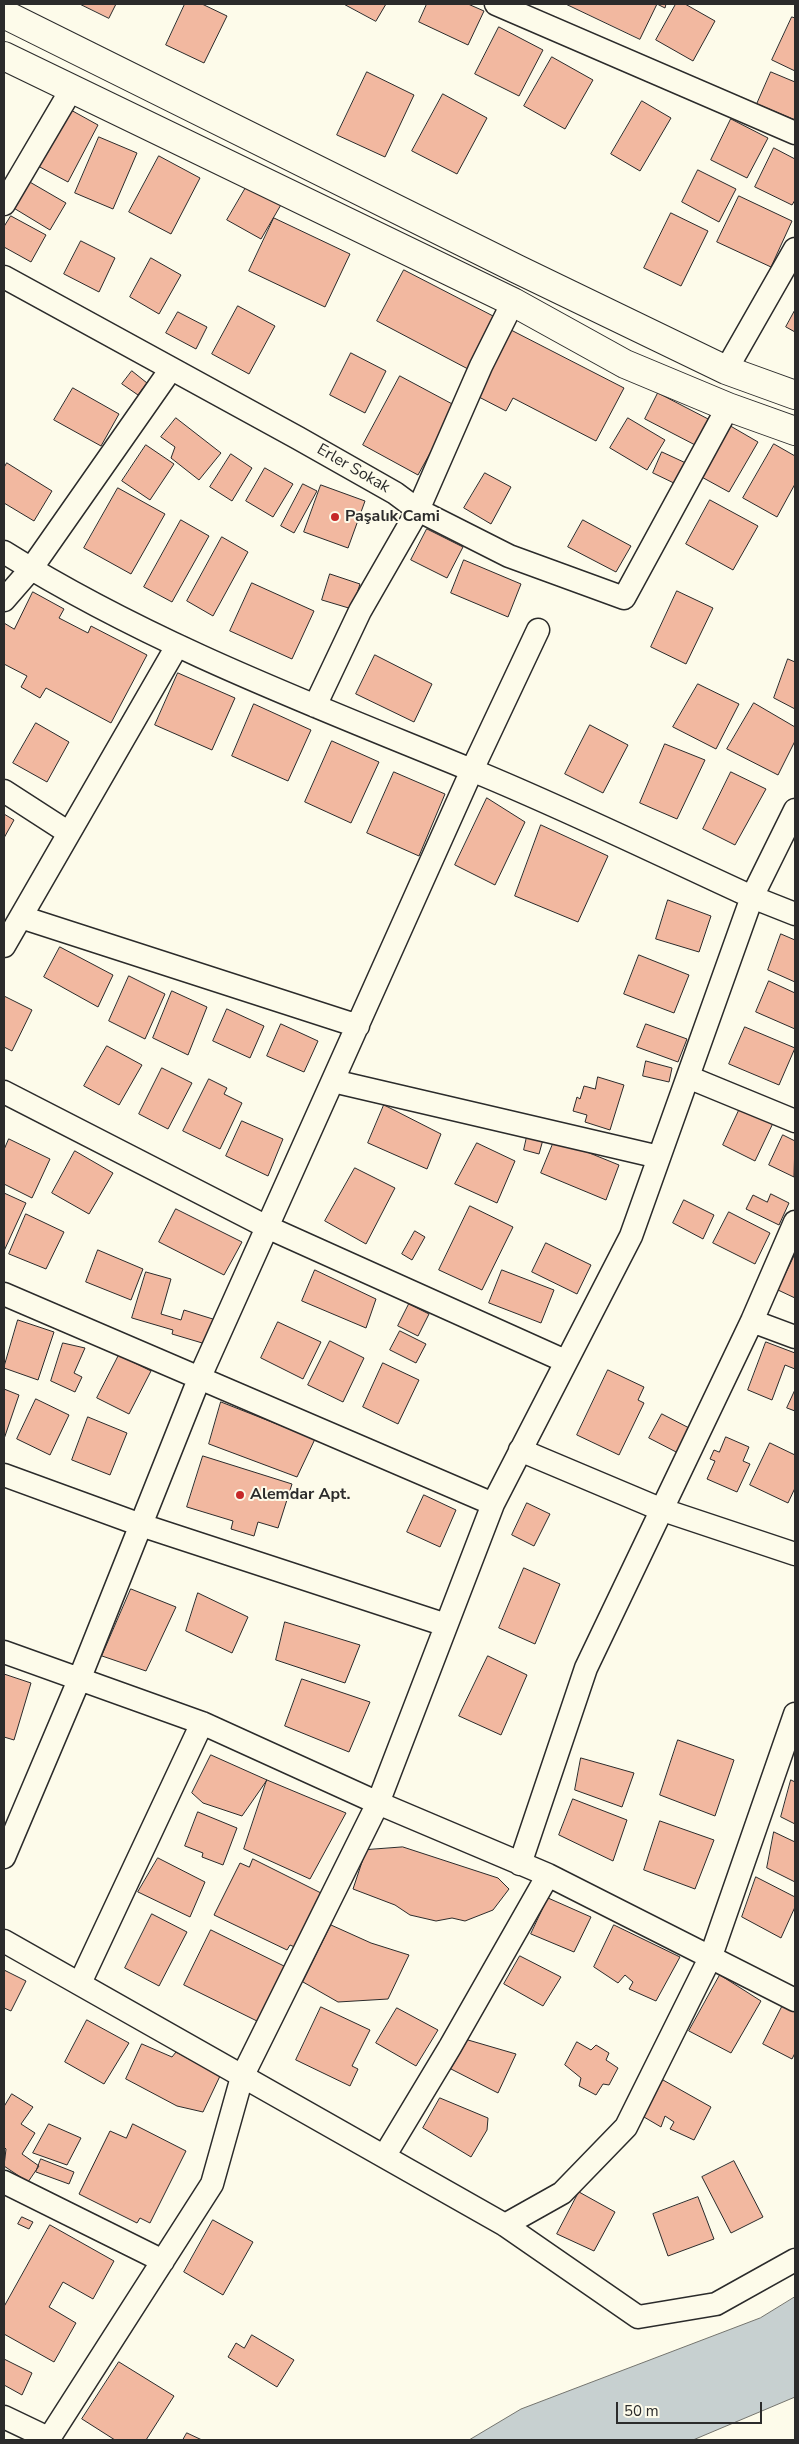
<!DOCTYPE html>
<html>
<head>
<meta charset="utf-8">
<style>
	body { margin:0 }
	#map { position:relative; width:799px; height:2444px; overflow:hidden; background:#fdfbea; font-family:"Nunito Sans",sans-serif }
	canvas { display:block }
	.frame { position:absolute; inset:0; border:5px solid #2b2b2b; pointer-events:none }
	.scale { position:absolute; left:616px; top:2402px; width:146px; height:22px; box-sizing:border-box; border:2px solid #2b2b2b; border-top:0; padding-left:6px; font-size:15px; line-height:18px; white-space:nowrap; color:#2b2b2b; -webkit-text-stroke:4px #fdfbea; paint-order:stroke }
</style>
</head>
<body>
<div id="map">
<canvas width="799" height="2444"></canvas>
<div class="frame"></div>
<div class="scale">50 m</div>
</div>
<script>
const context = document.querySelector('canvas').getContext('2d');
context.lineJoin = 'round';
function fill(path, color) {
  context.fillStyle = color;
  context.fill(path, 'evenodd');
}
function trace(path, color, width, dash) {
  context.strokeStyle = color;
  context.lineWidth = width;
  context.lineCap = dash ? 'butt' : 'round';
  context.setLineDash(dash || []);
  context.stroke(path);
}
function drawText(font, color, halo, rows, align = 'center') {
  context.font = font + ' "Nunito Sans",sans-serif';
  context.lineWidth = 4;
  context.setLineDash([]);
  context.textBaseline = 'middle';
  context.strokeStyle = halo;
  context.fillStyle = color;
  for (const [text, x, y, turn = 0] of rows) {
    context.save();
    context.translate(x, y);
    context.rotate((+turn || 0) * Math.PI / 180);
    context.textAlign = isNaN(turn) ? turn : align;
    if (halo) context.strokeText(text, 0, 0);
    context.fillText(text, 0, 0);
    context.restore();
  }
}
const water = new Path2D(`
	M795,2297V2397L693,2440H469L521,2409L760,2318Z`);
const building = new Path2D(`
	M80,4H116L109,18Z
	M185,4H202L227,16L204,63L166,45Z
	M344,4H386L376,21Z
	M427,4H468L484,11L468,45L419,22Z
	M566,4H666L665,8L657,4L640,39Z
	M676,4H685L715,21L693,61L656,40Z
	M792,17L795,18V71L772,60Z
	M499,27L543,50L519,96L475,74Z
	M552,57L593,80L565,129L524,106Z
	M367,72L414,95L385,157L337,135Z
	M771,72L795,82V120L757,104Z
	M443,94L487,118L457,174L412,151Z
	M642,101L671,118L640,171L611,154Z
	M69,109L98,125L68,182L38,166Z
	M731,119L768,138L747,178L711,160Z
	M99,137L137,153L113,209L75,193Z
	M774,148L795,159V200L792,205L755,187Z
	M159,156L200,178L171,234L129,212Z
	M698,170L736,189L719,222L682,202Z
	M28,181L66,203L50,230L12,207Z
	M248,184L282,203L261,239L227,220Z
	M739,196L792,221L771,267L717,242Z
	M671,213L708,231L681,286L644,268Z
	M11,216L46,235L31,262L4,247V227Z
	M274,218L350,254L325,307L249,271Z
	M81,241L115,258L99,292L64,274Z
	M151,258L181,275L159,314L130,297Z
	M404,270L495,317L468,369L377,321Z
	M238,306L275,326L249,374L212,354Z
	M795,310V332L786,327Z
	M178,312L207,327L196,349L166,333Z
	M511,330L624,388L596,441L513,398L506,411L477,396Z
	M351,353L386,371L365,413L330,395Z
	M132,371L147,383L138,395L122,384Z
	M400,376L456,406L418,475L363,445Z
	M73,388L119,414L101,446L54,420Z
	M658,393L712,421L699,447L645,419Z
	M176,418L221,453L199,480L171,458L175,447L161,437Z
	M628,418L665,440L647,470L610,448Z
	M727,424L758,442L729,492L698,475Z
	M774,444L795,456V484L777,517L743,498Z
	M146,445L174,464L150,500L122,481Z
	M662,452L688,464L678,485L653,473Z
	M231,454L252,468L232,501L210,487Z
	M7,463L52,491L34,521L4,503V468Z
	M265,468L293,484L273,517L246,501Z
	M485,473L511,487L491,524L464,508Z
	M303,484L317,491L294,533L281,526Z
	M321,485L365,501L348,548L304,532Z
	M118,488L165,514L131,574L84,548Z
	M710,500L758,526L733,570L686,544Z
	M181,520L209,536L172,602L144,587Z
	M583,520L631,546L616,572L568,547Z
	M427,529L463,547L447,578L411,560Z
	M222,537L248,552L213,616L187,601Z
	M464,560L521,584L508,617L451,593Z
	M330,574L360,584L352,609L322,600Z
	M252,583L314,611L292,659L230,631Z
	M677,591L713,608L686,664L651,647Z
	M33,592L64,609L59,618L88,633L91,626L147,655L111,723L46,688L40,698L21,687L27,676L4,664V623L14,629Z
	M375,655L432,684L414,722L356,694Z
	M788,659L795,662V709L774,698Z
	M178,673L235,698L212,750L155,725Z
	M698,684L739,704L716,749L673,727Z
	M754,703L795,727V741L778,775L727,749Z
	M254,704L311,730L288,781L232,756Z
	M36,723L69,742L47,782L13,763Z
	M590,725L628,745L603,793L565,774Z
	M332,741L379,762L351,823L305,802Z
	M665,744L705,760L677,819L640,803Z
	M394,772L445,794L419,856L367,833Z
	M731,772L766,789L735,845L703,829Z
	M487,798L525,822L495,885L455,865Z
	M4,814L14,820L4,838Z
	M541,825L608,856L578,922L515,896Z
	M668,900L711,916L699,952L656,939Z
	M781,934L795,940V982L768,970Z
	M60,947L113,975L98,1007L44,977Z
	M639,955L689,975L674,1013L624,994Z
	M129,976L165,994L145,1039L109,1021Z
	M769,981L795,993V1029L756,1012Z
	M172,991L207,1007L188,1055L153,1038Z
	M4,996L32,1010L12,1051L4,1047Z
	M227,1009L264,1026L250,1058L213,1041Z
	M281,1024L318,1041L304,1072L267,1056Z
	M646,1024L687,1039L678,1062L637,1047Z
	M745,1027L795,1048L779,1085L729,1064Z
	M107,1046L142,1065L119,1105L84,1086Z
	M646,1061L672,1068L669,1082L643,1076Z
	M162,1068L192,1083L168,1129L139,1114Z
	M598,1077L624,1085L610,1130L585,1122L587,1115L573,1111L577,1097L580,1099L584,1086L595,1089Z
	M209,1079L227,1088L224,1094L242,1103L220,1149L183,1131Z
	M384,1105L441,1134L427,1169L368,1143Z
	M741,1106L774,1121L755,1161L723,1145Z
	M242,1121L283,1139L268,1176L226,1156Z
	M528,1132L544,1136L539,1154L524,1150Z
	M783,1135L795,1141L794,1177L769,1165Z
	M9,1139L50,1159L32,1198L4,1184V1150Z
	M555,1139L619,1165L606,1200L541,1173Z
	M477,1143L515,1161L497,1203L455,1184Z
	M75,1151L113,1173L89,1214L52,1193Z
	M355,1168L395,1188L366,1244L325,1221Z
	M4,1193L26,1203L4,1251Z
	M771,1194L789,1203L779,1225L746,1209L753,1195L767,1202Z
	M684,1200L714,1215L703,1239L673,1223Z
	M470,1206L513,1227L482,1290L439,1270Z
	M176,1209L242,1242L224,1275L159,1242Z
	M729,1212L770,1233L755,1264L713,1243Z
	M26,1214L64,1232L46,1269L9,1254Z
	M415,1231L425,1237L412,1260L402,1254Z
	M546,1243L591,1265L577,1294L532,1272Z
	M98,1250L143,1269L131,1300L86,1282Z
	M795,1254V1298L778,1290Z
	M315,1270L376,1299L366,1328L302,1301Z
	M502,1270L554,1290L541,1323L489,1303Z
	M146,1272L171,1279L161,1314L181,1320L184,1310L216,1320L209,1345L172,1334L173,1330L132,1318Z
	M409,1304L429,1314L418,1336L398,1326Z
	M18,1320L54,1332L38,1380L4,1368Z
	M278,1322L321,1342L303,1379L261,1358Z
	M400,1331L426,1344L416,1363L390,1350Z
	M330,1341L364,1358L343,1402L308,1385Z
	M766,1342L795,1353V1369L785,1365L772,1400L748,1390Z
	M63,1343L85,1348L74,1373L82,1377L75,1392L51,1381Z
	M119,1355L151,1371L129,1414L97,1398Z
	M383,1363L419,1380L398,1424L363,1407Z
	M608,1370L644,1387L638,1400L644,1403L619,1455L577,1435Z
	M4,1389L19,1395L4,1439Z
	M795,1390V1411L787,1408Z
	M36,1399L69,1415L50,1455L17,1439Z
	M221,1402L315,1439L297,1477L209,1444Z
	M662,1414L693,1430L680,1454L649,1438Z
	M88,1417L127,1433L110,1475L72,1460Z
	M726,1437L749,1447L743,1461L750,1464L737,1492L707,1479L715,1461L710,1459L714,1450L719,1452Z
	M770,1443L795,1455V1488L788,1503L750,1485Z
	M203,1456L292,1484L278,1528L258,1522L254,1536L231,1529L233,1521L187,1507Z
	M424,1495L456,1510L440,1547L407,1532Z
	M527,1503L550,1514L534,1546L512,1535Z
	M524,1568L560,1584L535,1644L499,1628Z
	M131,1589L176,1607L146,1671L102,1656Z
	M198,1593L248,1617L232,1653L186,1631Z
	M285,1622L360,1645L345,1683L276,1660Z
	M488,1656L527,1675L501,1735L459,1716Z
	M4,1674L31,1683L14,1740L4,1737Z
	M302,1679L370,1702L349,1752L285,1726Z
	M678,1740L734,1760L715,1816L660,1795Z
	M211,1755L267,1780L242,1816L203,1803L192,1793Z
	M581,1758L634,1773L622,1807L575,1790Z
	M267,1780L346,1813L310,1879L244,1849Z
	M791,1780L795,1782V1824L781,1817Z
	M573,1799L627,1820L613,1861L559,1835Z
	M198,1812L237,1828L223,1865L202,1857L203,1853L185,1846Z
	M660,1821L714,1840L695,1889L644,1870Z
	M774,1832L795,1842V1882L767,1868Z
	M403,1847L498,1878L509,1889L493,1910L465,1921L452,1918L436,1921L410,1915L395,1905L353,1889L366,1850Z
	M158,1858L205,1882L190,1917L138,1892Z
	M253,1859L323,1894L297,1948L290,1945L287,1950L214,1915L240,1863L249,1867Z
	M756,1877L795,1897V1907L781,1938L742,1917Z
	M548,1898L591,1917L574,1952L531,1934Z
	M152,1914L187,1932L159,1986L125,1968Z
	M331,1925L371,1943L409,1955L388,1999L338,2002L303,1982Z
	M614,1925L680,1957L656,2001L629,1989L633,1982L625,1975L618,1983L594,1967Z
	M211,1930L288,1968L261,2023L184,1985Z
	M520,1956L561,1977L543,2006L504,1984Z
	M4,1970L26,1981L11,2011L4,2008Z
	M720,1975L761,2001L731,2053L689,2031Z
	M785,2001L795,2006V2053L792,2059L763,2044Z
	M321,2007L370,2030L352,2066L358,2069L350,2086L296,2060Z
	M397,2008L438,2030L416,2066L376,2043Z
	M87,2020L129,2043L104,2084L65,2062Z
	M468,2040L516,2054L498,2093L451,2069Z
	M577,2042L591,2050L596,2045L609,2053L606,2060L618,2068L609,2085L603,2084L596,2095L579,2086L581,2078L565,2065Z
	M142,2044L172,2057L176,2052L220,2076L203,2112L177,2106L126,2079Z
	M663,2080L711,2107L694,2140L670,2129L674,2122L665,2116L661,2127L644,2117Z
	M12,2094L33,2107L21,2124L35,2133L22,2154L39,2166L28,2182L4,2166L6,2149L4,2147V2107Z
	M440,2098L488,2118L487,2130L471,2157L423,2128Z
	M49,2124L81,2138L67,2165L33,2153Z
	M133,2124L186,2151L150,2223L140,2218L137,2223L79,2194L110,2131L126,2138Z
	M41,2159L74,2172L69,2184L36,2172Z
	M734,2161L763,2217L731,2233L702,2177Z
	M579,2192L615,2212L594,2251L557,2234Z
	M698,2197L714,2239L668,2256L653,2214Z
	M22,2217L33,2222L29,2229L18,2224Z
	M213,2220L253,2242L223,2295L184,2272Z
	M50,2225L114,2261L93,2299L63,2282L49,2307L76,2323L54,2362L4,2334V2307Z
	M252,2335L294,2360L277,2387L228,2357L236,2343L244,2348Z
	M4,2359L32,2373L22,2395L4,2385Z
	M119,2362L174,2396L146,2440H115L82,2419Z
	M187,2433L202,2440H183Z`);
const minor = new Path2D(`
	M496,4L795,133
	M4,204L71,90
	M4,277L298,438L395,493L418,510L509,556L624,598L728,407
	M726,370L795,249
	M4,552C149,643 311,704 469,769C565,808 658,854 752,897L795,914
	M4,600L31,569L171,369
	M315,706L360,611L418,510L481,366L513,302
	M4,791L69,833
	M21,917L358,1026
	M4,946L177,646
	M688,1077L795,1121
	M333,1081L659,1157
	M4,1092L267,1227L565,1361
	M4,1294L493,1504
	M752,1321L795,1337
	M520,1450L660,1509L795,1554
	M4,1475L141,1525L446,1625
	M4,1652L202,1723L378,1803L548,1875L795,2000
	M4,1857L79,1680L199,1379L472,770L538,630
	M520,1864L586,1668L752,1321L795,1222
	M4,1941L505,2225L638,2317L716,2304L795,2260
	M80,1983L202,1723
	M385,2155L450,2047L548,1875
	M4,2182L163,2261
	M505,2225L562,2193L626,2127L711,1956L795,1714
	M4,2417L50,2439
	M48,2440L212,2184L242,2077L378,1803L493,1504L631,1236L752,897L795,810`);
const major = new Path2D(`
	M4,14L517,269L726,370L795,395
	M4,56L513,302L625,364L728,407L795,431`);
const markers = [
	[335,517,5,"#c62828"],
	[240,1495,5,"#c62828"]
];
const streetNames = [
	["Erler Sokak",353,469,30]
];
const poiNames = [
	["Paşalık Cami",345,517],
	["Alemdar Apt.",250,1495]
];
fill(water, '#c7d0d0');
trace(water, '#74746e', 1);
fill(building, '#f2b8a0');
trace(building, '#2b2b2b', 1);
trace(minor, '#2b2b2b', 25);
trace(major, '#2b2b2b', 30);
trace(minor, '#fdfbea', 22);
trace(major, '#fdfbea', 28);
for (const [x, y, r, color] of markers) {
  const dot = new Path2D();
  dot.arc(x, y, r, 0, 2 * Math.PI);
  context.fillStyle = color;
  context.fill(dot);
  trace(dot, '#fdfbea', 2);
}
drawText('16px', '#2b2b2b', '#fdfbea', streetNames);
drawText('bold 16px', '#2b2b2b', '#fdfbea', poiNames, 'left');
</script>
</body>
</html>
